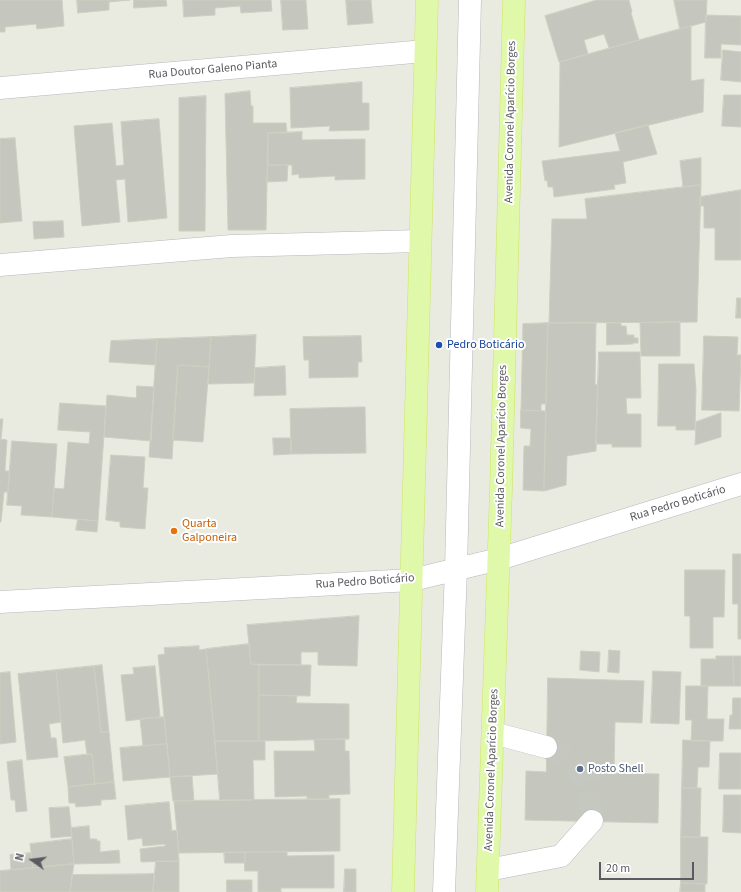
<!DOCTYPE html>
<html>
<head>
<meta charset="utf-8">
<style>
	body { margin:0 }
	#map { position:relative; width:741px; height:892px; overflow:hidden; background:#e9ebe1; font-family:"Source Sans 3",sans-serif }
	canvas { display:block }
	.north { position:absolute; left:12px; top:840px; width:40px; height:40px; -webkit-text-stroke:3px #fff; paint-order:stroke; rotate:284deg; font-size:11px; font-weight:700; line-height:16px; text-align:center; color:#5a5a61 }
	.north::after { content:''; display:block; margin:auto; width:14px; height:18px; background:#5a5a61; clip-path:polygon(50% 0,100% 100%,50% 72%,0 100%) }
	.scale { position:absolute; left:599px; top:862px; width:95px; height:18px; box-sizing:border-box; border:2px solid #5a5a61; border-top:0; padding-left:5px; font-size:12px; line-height:14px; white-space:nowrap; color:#5a5a61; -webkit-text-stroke:3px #fff; paint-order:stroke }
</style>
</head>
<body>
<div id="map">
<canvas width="741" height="892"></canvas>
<div class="north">N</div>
<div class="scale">20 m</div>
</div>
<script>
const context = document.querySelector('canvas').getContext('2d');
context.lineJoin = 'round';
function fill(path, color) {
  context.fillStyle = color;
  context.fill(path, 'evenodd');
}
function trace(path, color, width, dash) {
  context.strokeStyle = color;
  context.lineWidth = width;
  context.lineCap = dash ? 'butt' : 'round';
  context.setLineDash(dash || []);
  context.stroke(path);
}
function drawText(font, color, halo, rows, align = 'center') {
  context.font = font + ' "Source Sans 3",sans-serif';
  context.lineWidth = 4;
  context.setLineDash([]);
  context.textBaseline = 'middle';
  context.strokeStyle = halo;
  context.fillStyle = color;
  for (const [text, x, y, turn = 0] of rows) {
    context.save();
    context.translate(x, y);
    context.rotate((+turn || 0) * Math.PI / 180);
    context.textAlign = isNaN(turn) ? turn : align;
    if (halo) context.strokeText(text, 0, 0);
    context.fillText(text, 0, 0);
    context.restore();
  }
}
const building = new Path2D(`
	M0,0H62L64,26L37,29L36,24L5,27V32H0Z
	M77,0H130L109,2V10L78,13Z
	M134,0H166L167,6L134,8Z
	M183,0H271L272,11L241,13L240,6L215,8V15L184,17Z
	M281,0H306L308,29L283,30Z
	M346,0H371L373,23L348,25Z
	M597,0H629L632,12L631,13L639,40L609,48L604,34L584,40L588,54L559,62L545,16Z
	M674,0H707L706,22L680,29Z
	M706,15L741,16V45L721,44V58H705Z
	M691,26V81L704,79L703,112L559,147L560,62Z
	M723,50L741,52V82L721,80Z
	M362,82V103H369V130L329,131L330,126L291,128L290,88Z
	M250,91L251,106H253V123H286L287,133H268L266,230H228L225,94Z
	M724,95H741V127L722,126Z
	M206,96L205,231H179V98Z
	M159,119L167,218L128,222L125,179L116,180L120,222L82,226L74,126L112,123L116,166L124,165L121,122Z
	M648,125L657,154L623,162L626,183L614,185L615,189L554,197L553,187H548L547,180L545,181L542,161L620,151L615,133Z
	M302,132V140L365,139V179L335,180V176L299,178V174L292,175V165H268V133Z
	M15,138L22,221L0,223V139Z
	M701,158V185L683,187L680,161Z
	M268,165H288L287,181L267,182Z
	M701,185L697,322L549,323L552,219H587L585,199Z
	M741,190V260H715V228H704V206H700V197Z
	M63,221L64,237L34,239L33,222Z
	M737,298H741V318H736Z
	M680,322V356H641L640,323Z
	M548,323H596L595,385L598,384L596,451L567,456L566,485L544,491Z
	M548,323L546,404H541V411L521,410L523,324Z
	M607,323H621V326H626L627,335H634V338H638V343H633V344L607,345Z
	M256,335L254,383L208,384L211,337Z
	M361,336L362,362H358V377L309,378V360H304L303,337Z
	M704,336L738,337L737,355H741L739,411L702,410Z
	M211,337L209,367L178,365L172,459L149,457L157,339Z
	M157,339L155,365L109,362L111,341Z
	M599,352H640L641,398H626L627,414H641V447H612V444H596Z
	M659,364H694L696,389L695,430H676V426H658Z
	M178,365L209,367L203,442L173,440Z
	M285,366L286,395L254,396L255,368Z
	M137,386L154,387L151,441L104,437L107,395L136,398Z
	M60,403L106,406L98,521L52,517L54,488L64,489L68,442L89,444L90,432L58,430Z
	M359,407H365L366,453L291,454L290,409Z
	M521,410L546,411L544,491L523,490L524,446H530L531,429L521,428Z
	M721,413V437L695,445L696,422Z
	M0,419H3L1,439H0Z
	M273,438H291V454L274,455Z
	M0,439L7,440L5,471H10L8,492H4L1,522H0Z
	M12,441L57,444L52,517L21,515L22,506L7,505Z
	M111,455L145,457L143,488H148L145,529L120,527V522L106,520Z
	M78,519L98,521L97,532L76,530Z
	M733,554H741V639H738V604H733Z
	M685,570H725L724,617H713V648H690V616H685Z
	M359,616L357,666L318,665V652H301V665L251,664L247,625Z
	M249,644L251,664L259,665V741H215L206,649Z
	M199,646V650L206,649L218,774L170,777L158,655L165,654L164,648Z
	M609,650L620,651L619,673L608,672Z
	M581,651L600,652L599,672L580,670Z
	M716,656H733L734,686H701V659H716Z
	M733,656H741V686H734Z
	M102,665L109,732H101L94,666Z
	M259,665H311L310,696L259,695Z
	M94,666L101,732H109L114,782L95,784L92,754H87L85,740L63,743L56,670Z
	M155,666L160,717L126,721L121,675L134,674L133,668Z
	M56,670L61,722L49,724L51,738H56L58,757L27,760L18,674Z
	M653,671L681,672L679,724L651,723Z
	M10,672L16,742L0,744V673Z
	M548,678L644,681L642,723L615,722L614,773L659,774L658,823L525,820L526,771L546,772Z
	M686,686H708L707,719H724L723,741H691L692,720H686Z
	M259,695L297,696L296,703L349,704V739L259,741Z
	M733,698H741V729H729L730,715H732Z
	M164,717L167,744L143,746L140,719Z
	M345,739V751H349L350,794L329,795V799H307V796L275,797L274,751H315L314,740Z
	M683,740L710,741L709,767H698L697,788H682Z
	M215,741H265V760H253L254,800H220Z
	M167,744L170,777L123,781L120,748Z
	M720,753H741V789H719Z
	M92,754L95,784L68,787L64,757Z
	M22,760L27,811L16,812L15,800H11L7,762Z
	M192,776L194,801H173L170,777Z
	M114,782L116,799L101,800V805L76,807L75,803H69L68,787Z
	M682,788H701L700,837H681Z
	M724,795H741V833L723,832Z
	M340,799V851L179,853L174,801Z
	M169,802L172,831L177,830L179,861L141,862L140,849L165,846V844L143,846L142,838L128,840L125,806Z
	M69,807L72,836L51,838L49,808Z
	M89,826L90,839H97V841H100V852L119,850L120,863L74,864L71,828Z
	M681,837H708L707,884L681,883Z
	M72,839L74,864L33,868L30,844Z
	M224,852H245V863H225Z
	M245,852H287V856L334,855V888H281V892H258V871H245Z
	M31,853L33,868L11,870L10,855Z
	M156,861H179V892H153Z
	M74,864L70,892H0V871Z
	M345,869H356V892H344Z
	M154,874L153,892H70L72,875Z
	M227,880H252V892H227Z
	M681,883L705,884V892H680Z`);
const minorTunnel = new Path2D(`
	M546,747L561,754L587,781L592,821`);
const minor = new Path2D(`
	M0,88L425,51
	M0,265L232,246L420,241
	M0,602L412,580L499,559L741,484
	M493,733L546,747
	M488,870L561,856L592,821
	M444,892L456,569L470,0`);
const major = new Path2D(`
	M403,892L427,0
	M487,892L501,490L514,0`);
const markers = [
	[439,345,4,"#1a4fb4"],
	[174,531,4,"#e8710a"],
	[580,769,4,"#5c6f8a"]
];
const streetNames = [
	["Rua Doutor Galeno Pianta",213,70,-5],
	["Avenida Coronel Aparício Borges",511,122,-89],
	["Avenida Coronel Aparício Borges",502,446,-89],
	["Rua Pedro Boticário",678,504,-17],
	["Rua Pedro Boticário",365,582,-4],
	["Avenida Coronel Aparício Borges",492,770,-88]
];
const transitNames = [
	["Pedro Boticário",447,345]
];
const foodNames = [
	["Quarta",182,524],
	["Galponeira",182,538]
];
const serviceNames = [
	["Posto Shell",588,769]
];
fill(building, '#c5c7be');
trace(building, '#cdcfc0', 1);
trace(minorTunnel, '#c5c7c1', 22, [22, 11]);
trace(minor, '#b7b7bd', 23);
trace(major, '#cde561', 23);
trace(minor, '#fff', 22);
trace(major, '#e0f8aa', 22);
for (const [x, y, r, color] of markers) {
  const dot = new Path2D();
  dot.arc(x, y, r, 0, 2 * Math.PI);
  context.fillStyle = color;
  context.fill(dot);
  trace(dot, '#fff', 1.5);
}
drawText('12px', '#5a5a61', '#fff', streetNames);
drawText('12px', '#164399', '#fff', transitNames, 'left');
drawText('12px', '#c56008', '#fff', foodNames, 'left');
drawText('12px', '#4e5e75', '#fff', serviceNames, 'left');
</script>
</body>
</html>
